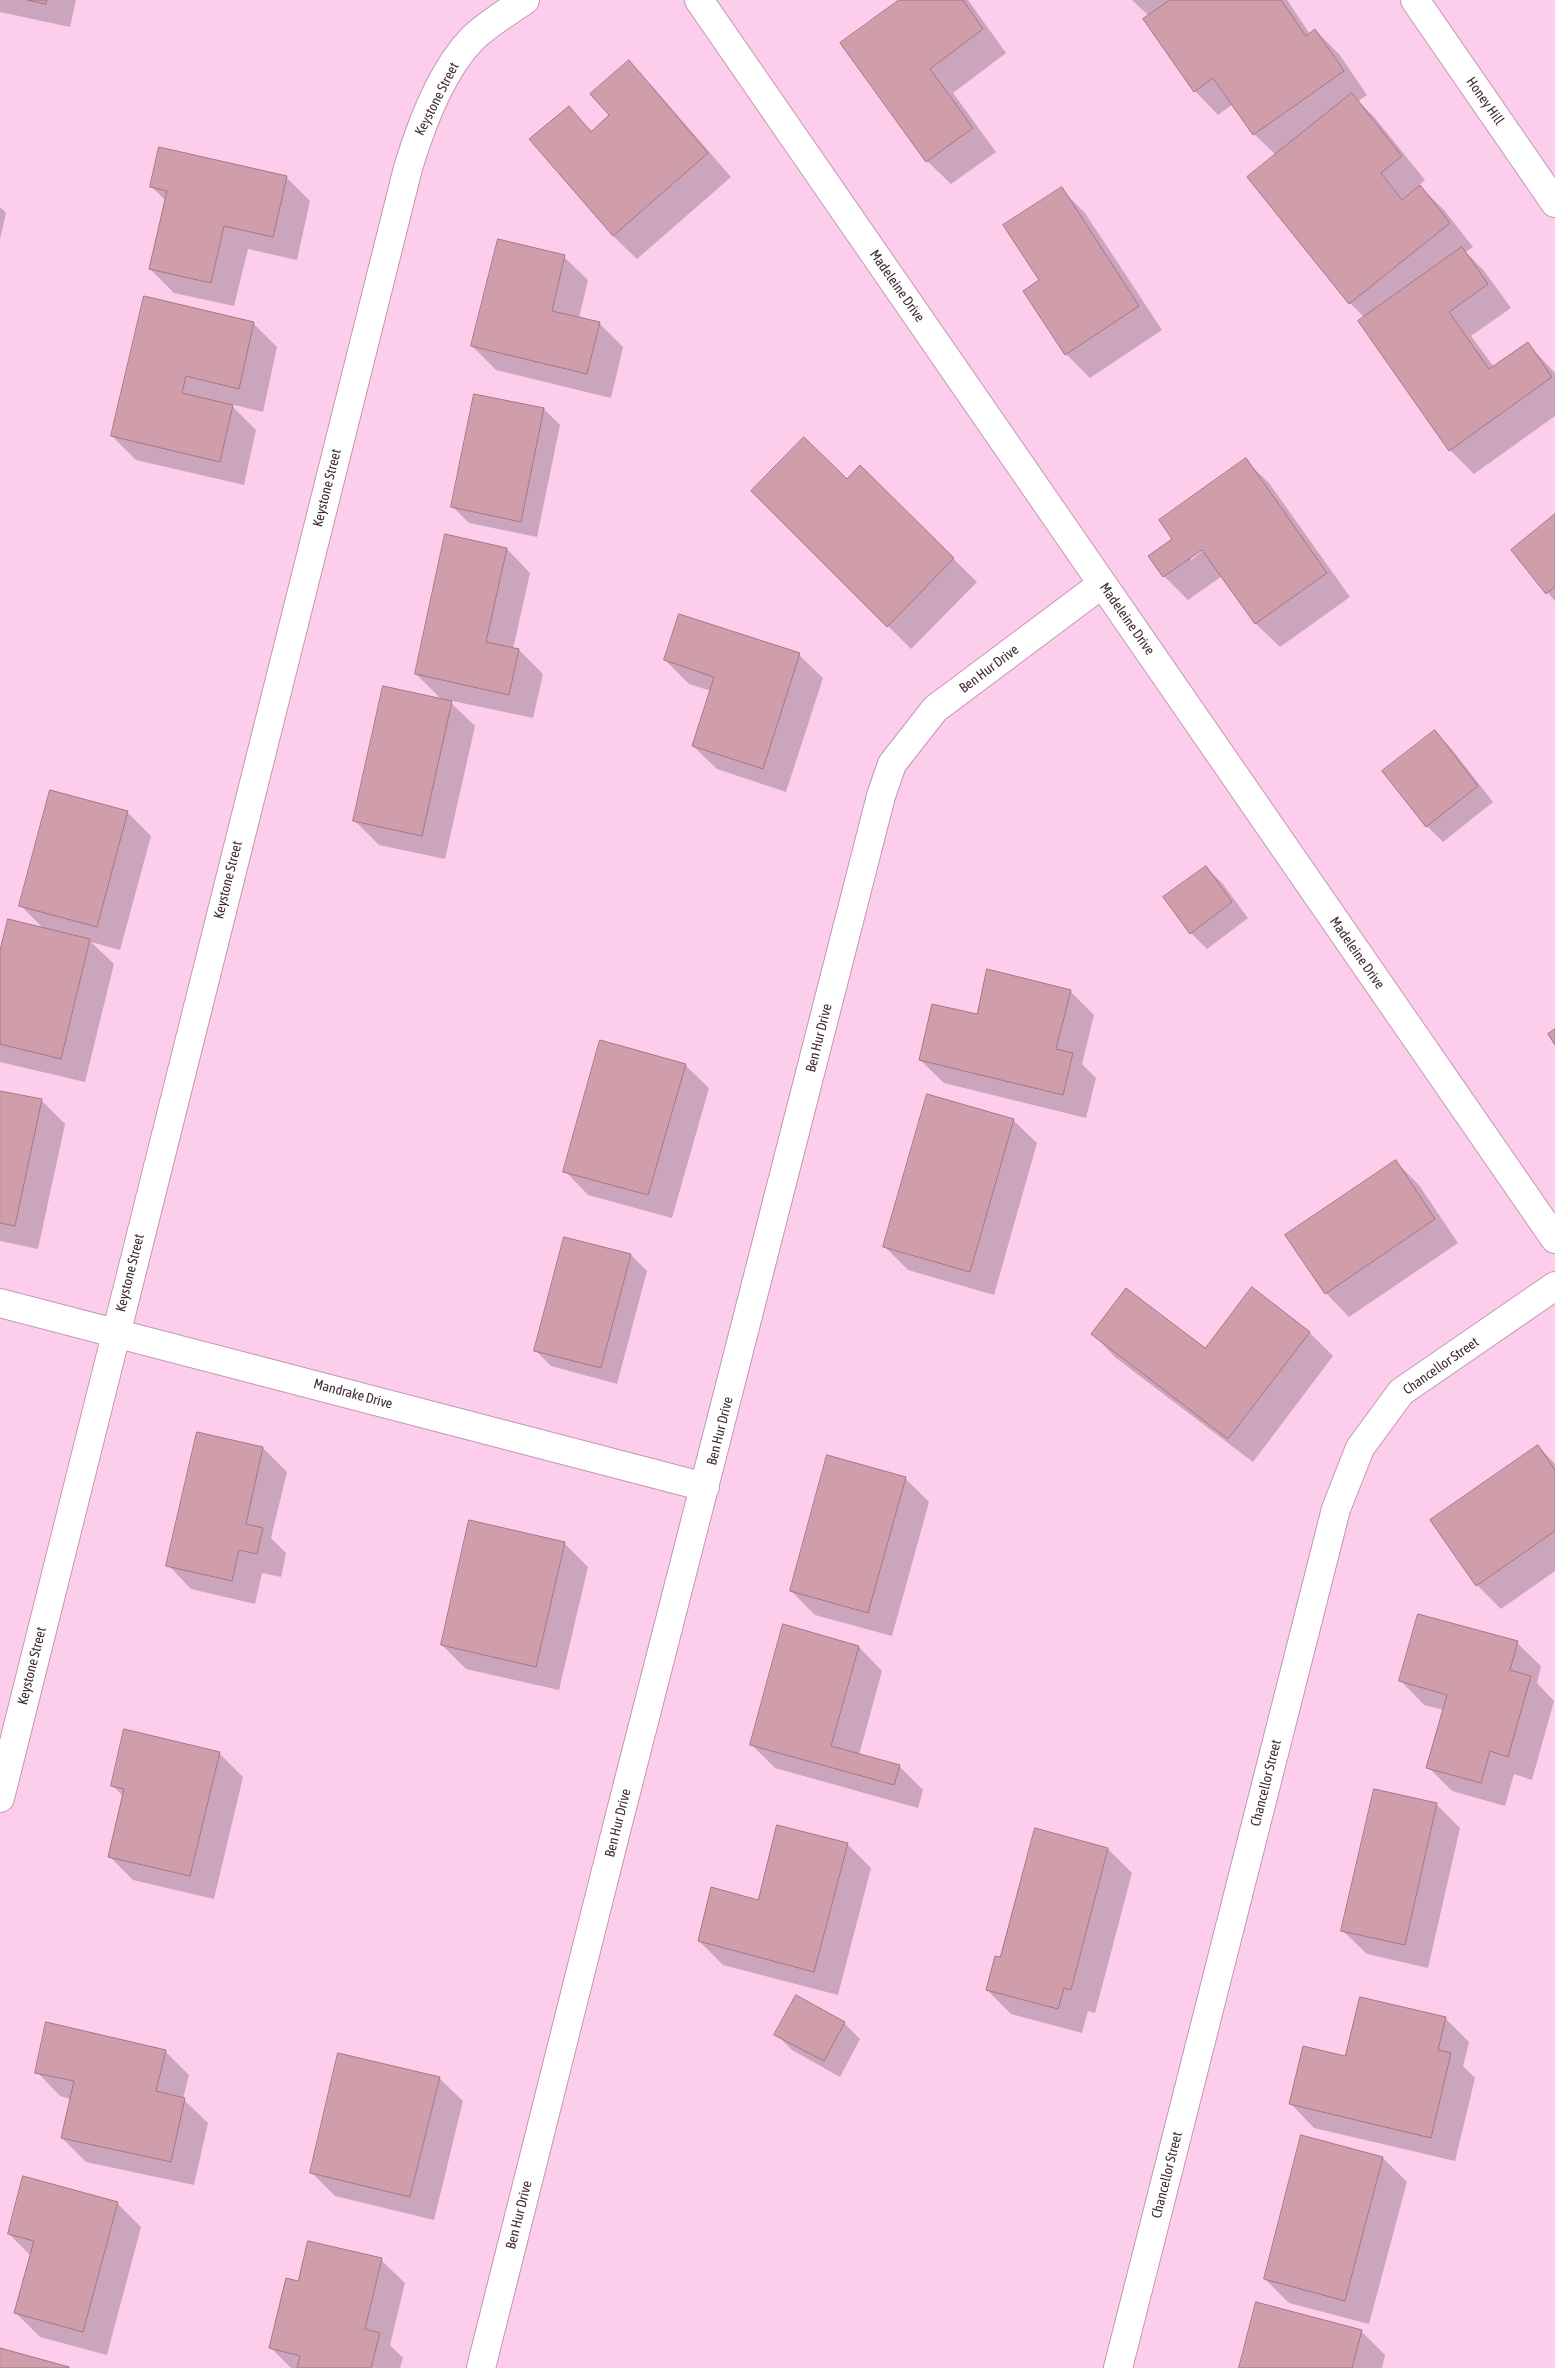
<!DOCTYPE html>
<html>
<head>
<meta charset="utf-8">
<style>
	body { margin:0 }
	canvas { display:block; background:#fcceeb }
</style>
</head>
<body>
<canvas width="1555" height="2368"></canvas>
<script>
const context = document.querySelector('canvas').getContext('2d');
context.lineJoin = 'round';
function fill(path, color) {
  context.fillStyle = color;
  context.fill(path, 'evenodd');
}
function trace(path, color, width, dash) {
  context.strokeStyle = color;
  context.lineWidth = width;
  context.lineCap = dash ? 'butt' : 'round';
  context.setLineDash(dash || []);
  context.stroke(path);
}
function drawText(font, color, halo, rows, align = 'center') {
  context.font = font + ' "Asap Condensed",sans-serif';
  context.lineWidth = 4;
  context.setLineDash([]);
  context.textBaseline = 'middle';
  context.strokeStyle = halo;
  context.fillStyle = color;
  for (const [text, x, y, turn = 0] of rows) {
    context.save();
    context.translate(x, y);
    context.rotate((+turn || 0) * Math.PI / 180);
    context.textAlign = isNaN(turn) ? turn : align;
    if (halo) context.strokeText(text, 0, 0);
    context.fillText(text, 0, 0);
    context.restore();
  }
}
const shadow = new Path2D(`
	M0,0H76L70,27L0,12Z
	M901,0H968L1006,53L953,93L996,152L951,184L927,161Z
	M1132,0H1287L1310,34L1315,30L1339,54L1367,95L1358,101L1375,118L1425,180L1419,185L1444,210L1473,247L1466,252L1485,272L1511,308L1471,336L1494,367L1527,343L1555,373V416L1474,474L1450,450L1365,318L1350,303L1249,177L1276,155L1254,134L1233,104L1218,115L1195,91L1149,16Z
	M629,62L652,86L731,177L637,259L613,236L568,108L593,132L611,115Z
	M286,177L310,201L297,260L248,249L234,306L174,293L150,269L166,201L151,186Z
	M1061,189L1085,213L1162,330L1090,378L1066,354L1041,281Z
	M0,207L6,213L0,239Z
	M564,257L588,280L579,318L599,323L623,347L611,398L496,370L472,346Z
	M145,298L253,323L277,347L263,412L230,404L256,430L244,485L136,460L112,436Z
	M544,409L560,425L537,537L469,523L453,507Z
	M1245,460L1269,483L1350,597L1280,647L1256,624L1222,576L1188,600L1164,576L1150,557L1174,540ZM1207,545L1208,547L1191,560V556Z
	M860,467L977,582L911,649L753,491L847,480Z
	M1555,515V601L1513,550Z
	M507,549L530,573L513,649L519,650L543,674L533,718L448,700L475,726L445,859L379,845L355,821L443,701L416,674Z
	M799,655L823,678L786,792L717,769L693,746L711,691L689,684L665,660Z
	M1434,731L1450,747L1493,802L1443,842L1427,826L1384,771Z
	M127,812L151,836L120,950L91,942L114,964L85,1082L0,1062V957L45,930L21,906Z
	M1206,867L1222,883L1248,918L1207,949L1191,933Z
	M1070,991L1094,1015L1082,1064L1096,1078L1086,1118L944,1083L920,1060L978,1016Z
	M685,1065L709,1088L672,1218L588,1195L565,1171Z
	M0,1092L41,1100L65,1124L38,1249L0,1241Z
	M1013,1120L1037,1143L994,1295L908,1270L884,1246Z
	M1395,1161L1419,1185L1458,1243L1349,1317L1326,1293Z
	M631,1255L647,1271L617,1384L551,1366L535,1350Z
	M1309,1332L1333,1356L1253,1462L1116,1358L1093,1334L1206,1350Z
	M198,1433L263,1448L287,1472L271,1538L286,1553L281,1577L262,1573L255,1604L191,1589L168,1565Z
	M1538,1446L1555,1464V1571L1501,1609L1477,1585Z
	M905,1478L929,1502L892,1636L815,1615L791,1591Z
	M564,1543L588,1567L559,1690L466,1669L442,1645Z
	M1517,1643L1541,1666L1537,1683L1554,1701L1532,1780L1514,1774L1505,1806L1452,1791L1428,1767L1444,1710L1424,1705L1401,1681Z
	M859,1647L882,1671L859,1755L899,1766L923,1790L918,1808L775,1768L751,1744Z
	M219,1753L243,1777L214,1899L133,1880L109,1856L124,1797L112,1785Z
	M1436,1804L1460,1828L1428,1968L1367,1954L1343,1931Z
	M1035,1830L1108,1849L1132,1873L1095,2013L1088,2011L1082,2033L1011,2014L987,1990L1001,1958Z
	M847,1844L871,1868L838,1995L723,1965L699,1941Z
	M1445,2018L1469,2042L1463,2066L1475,2078L1455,2161L1314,2128L1291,2104L1346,2058Z
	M844,2023L860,2039L840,2077L792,2050L776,2034Z
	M165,2051L189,2075L183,2099L208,2123L194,2185L86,2162L62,2138L71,2099L60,2096L37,2072Z
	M439,2078L463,2101L434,2220L335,2196L311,2172Z
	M1302,2137L1383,2158L1407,2182L1369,2324L1289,2303L1265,2279Z
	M117,2203L141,2227L107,2355L40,2337L16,2313L31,2256L9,2234Z
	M381,2260L405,2283L390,2345L403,2358L400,2368H291L271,2348L299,2283Z
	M1361,2331L1385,2355L1382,2368H1240Z`);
const building = new Path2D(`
	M28,0H47L46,4Z
	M899,0H963L983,29L930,69L973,128L926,162L840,43Z
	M1170,0H1281L1306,36L1315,29L1344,71L1253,135L1213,78L1194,92L1143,19Z
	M629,60L708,153L613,236L529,139L569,106L591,132L609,115L590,94Z
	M1352,93L1402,156L1381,173L1402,200L1420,185L1450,223L1349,304L1247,177Z
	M159,147L287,176L273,237L224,226L211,283L149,269L167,191L150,187Z
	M1062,187L1139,306L1065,355L1023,291L1039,280L1003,225Z
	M498,239L565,255L552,311L600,322L587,374L471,346Z
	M1462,247L1488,284L1449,312L1489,369L1528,342L1552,377L1449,451L1358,321Z
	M144,296L254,322L239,389L186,376L182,393L233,405L220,462L111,436Z
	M474,394L544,408L521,522L451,507Z
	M804,437L847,479L860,465L954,558L887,627L751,491Z
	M1246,458L1327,573L1255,624L1202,550L1163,577L1148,556L1172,539L1159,520Z
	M1555,514V587L1546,594L1511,550Z
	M445,534L507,548L486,642L519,649L509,695L415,674Z
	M679,614L800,653L763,769L692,746L714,677L664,660Z
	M383,686L452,701L422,836L353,821Z
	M1435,730L1478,786L1426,827L1382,771Z
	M50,790L128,811L97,927L19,906Z
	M1206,866L1232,902L1190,934L1163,897Z
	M8,919L90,939L61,1059L0,1044V951Z
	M987,969L1071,990L1056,1049L1073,1053L1063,1095L919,1060L932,1004L977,1014Z
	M1555,1029V1045L1548,1034Z
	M600,1040L686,1064L648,1195L563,1172Z
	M0,1091L42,1099L15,1226L0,1223Z
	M927,1094L1014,1119L970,1272L883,1247Z
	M1396,1160L1435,1219L1325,1294L1285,1235Z
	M564,1237L631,1254L601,1368L534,1351Z
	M1252,1287L1310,1332L1228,1439L1091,1334L1126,1288L1205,1348Z
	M197,1432L263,1447L246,1524L263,1528L257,1554L239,1550L232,1581L166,1566Z
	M1538,1445L1555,1470V1531L1476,1586L1430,1520Z
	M827,1455L906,1477L868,1613L790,1591Z
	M469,1520L565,1542L536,1667L441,1645Z
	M1418,1614L1518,1641L1510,1670L1531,1676L1508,1757L1490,1751L1481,1783L1426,1768L1447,1695L1399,1681Z
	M783,1624L859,1646L831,1746L900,1765L894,1785L750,1745Z
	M124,1729L220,1752L190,1876L108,1857L124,1789L111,1786Z
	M1374,1789L1437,1803L1405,1945L1341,1931Z
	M777,1825L848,1843L814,1972L698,1941L711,1887L758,1900Z
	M1035,1828L1108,1848L1071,1990L1064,1988L1058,2009L986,1990L995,1956L1000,1957Z
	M796,1995L845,2022L824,2061L774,2035Z
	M1360,1997L1446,2017L1438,2050L1451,2053L1431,2138L1289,2104L1303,2046L1345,2056Z
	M46,2022L166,2050L156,2091L185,2098L171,2162L61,2138L74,2081L35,2073Z
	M338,2053L440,2077L410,2197L310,2173Z
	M1301,2135L1383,2157L1345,2301L1264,2279Z
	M23,2176L118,2202L83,2332L14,2313L34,2241L8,2234Z
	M308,2241L382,2258L365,2329L380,2333L371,2368H297L300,2356L269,2348L286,2278L298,2281Z
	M1256,2302L1362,2330L1352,2368H1239Z
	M0,2348L69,2367V2368H0Z`);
const minor = new Path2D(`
	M699,0L1555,1239
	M1415,0L1555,203
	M0,1303L705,1487
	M0,1798L408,168C421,125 441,71 472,39C487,24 508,12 525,0
	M481,2368L618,1823L881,796L892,764L935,709L1102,584
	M1118,2368L1336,1509L1360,1448L1401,1392L1555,1286`);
const streetNames = [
	["Keystone Street",437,99,-63],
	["Honey Hill",1485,101,55],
	["Madeleine Drive",897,286,55],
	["Keystone Street",327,488,-76],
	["Madeleine Drive",1127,619,55],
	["Ben Hur Drive",989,669,-37],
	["Keystone Street",228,880,-76],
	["Madeleine Drive",1357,953,55],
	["Ben Hur Drive",819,1038,-76],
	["Keystone Street",130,1273,-76],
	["Chancellor Street",1441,1366,-35],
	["Mandrake Drive",353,1394,15],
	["Ben Hur Drive",720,1431,-76],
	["Keystone Street",32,1666,-76],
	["Chancellor Street",1266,1783,-76],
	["Ben Hur Drive",618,1823,-76],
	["Chancellor Street",1167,2175,-76],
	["Ben Hur Drive",519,2215,-76]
];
fill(shadow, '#0003');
fill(building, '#d09dab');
trace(building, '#a67583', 1);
trace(minor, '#c397b3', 30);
trace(minor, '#fff', 28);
drawText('14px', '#3e2c38', '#fefefe', streetNames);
</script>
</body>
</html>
